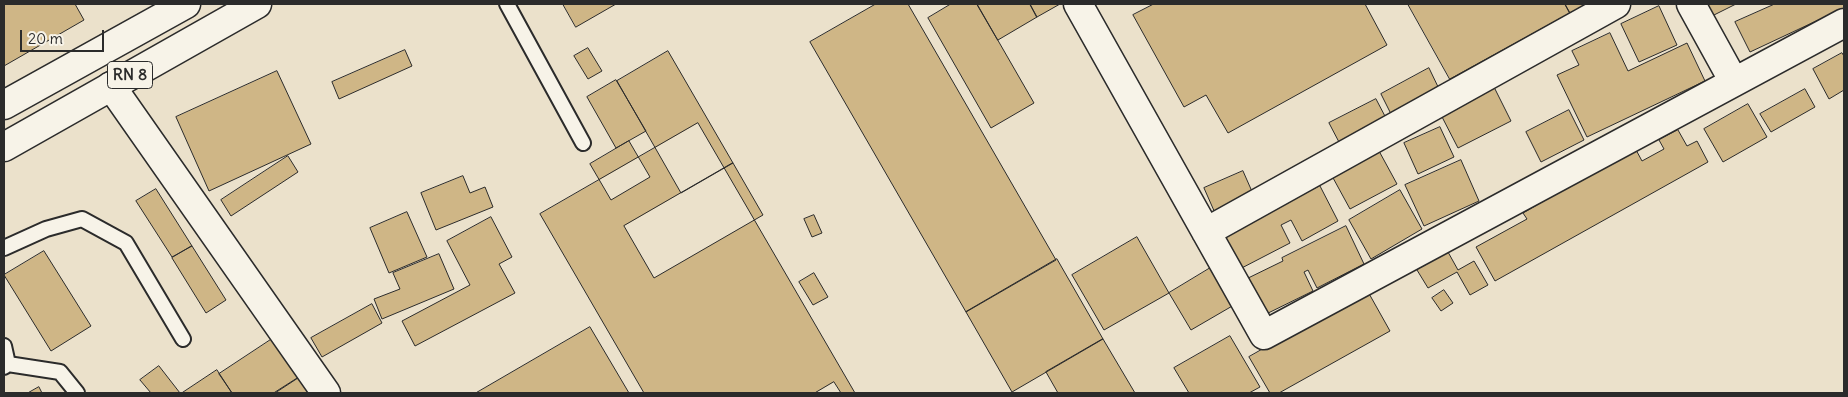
<!DOCTYPE html>
<html>
<head>
<meta charset="utf-8">
<style>
	body { margin:0 }
	#map { position:relative; width:1848px; height:397px; overflow:hidden; background:#ebe1cb; font-family:Delius,sans-serif }
	canvas { display:block }
	.frame { position:absolute; inset:0; border:5px solid #2b2b2b; pointer-events:none }
	.scale { position:absolute; left:20px; top:30px; width:84px; height:22px; box-sizing:border-box; border:2px solid #2b2b2b; border-top:0; padding-left:6px; font-size:15px; line-height:18px; white-space:nowrap; color:#2b2b2b; -webkit-text-stroke:4px #f7f3e8; paint-order:stroke }
</style>
</head>
<body>
<div id="map">
<canvas width="1848" height="397"></canvas>
<div class="frame"></div>
<div class="scale">20 m</div>
</div>
<script>
const context = document.querySelector('canvas').getContext('2d');
context.lineJoin = 'round';
function fill(path, color) {
  context.fillStyle = color;
  context.fill(path, 'evenodd');
}
function trace(path, color, width, dash) {
  context.strokeStyle = color;
  context.lineWidth = width;
  context.lineCap = dash ? 'butt' : 'round';
  context.setLineDash(dash || []);
  context.stroke(path);
}
function drawText(font, color, halo, rows, align = 'center') {
  context.font = font + ' Delius,sans-serif';
  context.lineWidth = 4.5;
  context.setLineDash([]);
  context.textBaseline = 'middle';
  context.strokeStyle = halo;
  context.fillStyle = color;
  for (const [text, x, y, turn = 0] of rows) {
    context.save();
    context.translate(x, y);
    context.rotate((+turn || 0) * Math.PI / 180);
    context.textAlign = isNaN(turn) ? turn : align;
    if (halo) context.strokeText(text, 0, 0);
    context.fillText(text, 0, 0);
    context.restore();
  }
}
const building = new Path2D(`
	M4,4H75L84,20L4,66Z
	M563,4H616L576,27Z
	M876,4H908L1056,260L966,312L810,42Z
	M951,4H977L1034,103L991,128L928,18Z
	M977,4H1030L1037,17L998,40Z
	M1030,4H1060L1037,17Z
	M1154,4H1365L1387,45L1228,133L1206,95L1184,107L1133,15Z
	M1408,4H1565L1570,13L1450,79Z
	M1565,4H1587L1570,13Z
	M1699,4H1736L1706,19Z
	M1775,4H1844V8L1750,52L1735,22Z
	M1659,6L1677,45L1639,62L1621,24Z
	M1610,33L1628,71L1687,43L1705,81L1587,137L1557,75L1579,65L1572,51Z
	M588,48L602,71L588,79L574,56Z
	M405,50L412,66L339,99L332,82Z
	M668,51L733,163L681,193L617,81Z
	M1842,53L1844,56V90L1829,99L1813,69Z
	M1429,68L1441,93L1393,118L1381,94Z
	M277,71L311,144L209,191L176,117Z
	M616,80L646,131L616,148L587,97Z
	M1493,85L1511,121L1458,148L1440,113Z
	M1805,89L1815,107L1771,132L1760,114Z
	M1376,99L1387,120L1340,144L1329,123Z
	M1748,104L1767,137L1723,162L1704,129Z
	M1569,110L1584,140L1541,162L1526,132Z
	M698,123L855,393H644L540,214Z
	M1440,127L1454,157L1418,174L1404,143Z
	M1678,130L1687,146L1697,141L1708,162L1495,281L1476,247L1527,219L1523,213L1635,148L1642,161L1664,149L1659,140Z
	M629,141L650,177L611,200L590,164Z
	M1379,151L1397,184L1350,209L1332,176Z
	M288,156L298,172L231,216L221,200Z
	M1461,160L1479,201L1424,226L1405,185Z
	M733,163L763,215L654,278L624,226Z
	M1243,171L1254,196L1215,213L1204,188Z
	M463,176L470,193L485,187L493,207L436,230L421,193Z
	M1320,186L1338,221L1302,241L1291,220L1281,225L1290,243L1234,272L1217,239Z
	M156,189L192,246L172,257L136,201Z
	M1400,190L1422,229L1371,259L1349,220Z
	M407,212L427,257L389,273L370,228Z
	M814,215L822,233L812,237L804,219Z
	M491,217L512,257L499,264L515,293L415,346L402,321L470,285L447,241Z
	M1346,226L1364,264L1317,288L1308,270L1304,272L1313,291L1258,318L1240,282L1283,261L1282,258Z
	M1137,237L1169,293L1104,330L1072,275Z
	M192,246L226,300L206,313L172,258Z
	M44,251L91,326L51,351L4,275Z
	M1448,252L1458,270L1474,261L1488,285L1470,295L1457,272L1428,288L1417,270Z
	M439,254L454,289L382,319L374,299L400,289L393,273Z
	M1057,259L1103,339L1012,392L966,312Z
	M1212,267L1234,305L1191,330L1169,293Z
	M814,273L828,297L813,305L799,282Z
	M1367,290L1390,331L1279,393H1270L1249,357Z
	M1444,290L1453,303L1441,311L1432,298Z
	M372,304L382,323L322,357L311,338Z
	M590,327L629,393H476Z
	M1230,336L1260,387L1249,393H1189L1174,368Z
	M275,337L301,376L275,393H232L219,374Z
	M1103,339L1135,393H1058L1046,372Z
	M159,366L180,393H151L140,380Z
	M217,370L232,393H182Z
	M301,376L312,393H274Z
	M834,382L841,393H815Z
	M39,387L42,393H28Z`);
const service = new Path2D(`
	M507,4L583,143
	M4,248L46,229L82,219L126,243L183,339
	M4,346L8,364L4,367
	M8,364L60,372L77,393`);
const minor = new Path2D(`
	M1078,4L1264,335L1844,23
	M1691,4L1734,82
	M111,86L326,393
	M1206,232L1616,4`);
const primary = new Path2D(`
	M4,105L186,4
	M4,147L257,4`);
const shields = [
	[130,75,45]
];
const shieldNames = [
	["RN 8",130,75]
];
fill(building, '#cfb686');
trace(building, '#2b2b2b', 1);
trace(service, '#2b2b2b', 18);
trace(minor, '#2b2b2b', 31);
trace(primary, '#2b2b2b', 31);
trace(service, '#f7f3e8', 14);
trace(minor, '#f7f3e8', 28);
trace(primary, '#f7f3e8', 28);
for (const [x, y, w] of shields) {
  const box = new Path2D();
  box.roundRect(x - w / 2, y - 13.5, w, 27, 4);
  context.fillStyle = '#f7f3e8';
  context.fill(box);
  trace(box, '#2b2b2b', 1);
}
drawText('bold 16px', '#2b2b2b', null, shieldNames);
</script>
</body>
</html>
